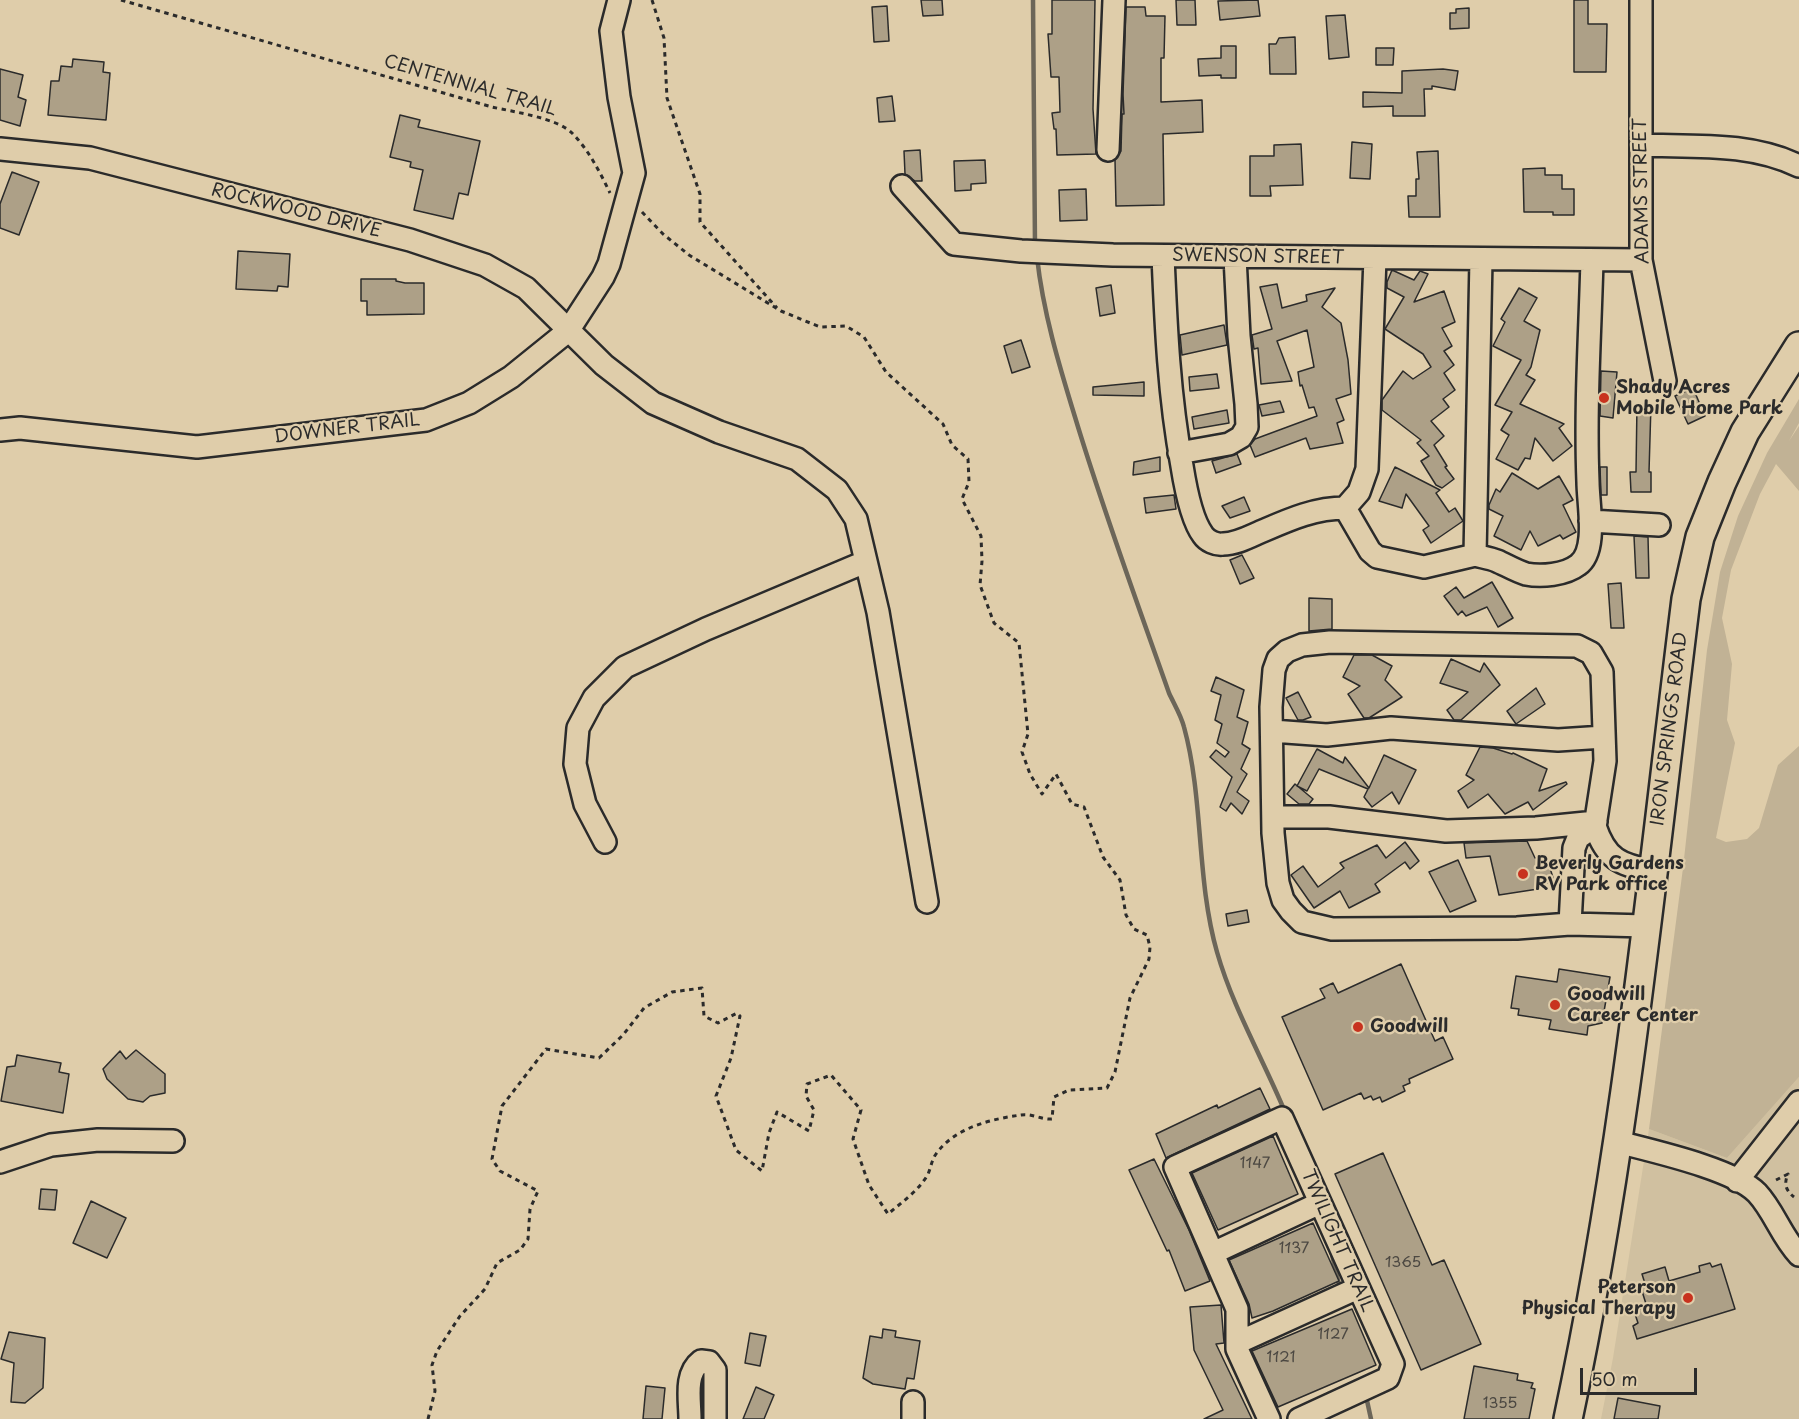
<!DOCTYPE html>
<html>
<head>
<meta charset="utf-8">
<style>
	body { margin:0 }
	#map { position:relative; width:1799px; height:1419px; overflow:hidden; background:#dfcdaa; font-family:"Playpen Sans",sans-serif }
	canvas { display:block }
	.scale { position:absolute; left:1580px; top:1368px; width:117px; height:27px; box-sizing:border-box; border:3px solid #2b2b2b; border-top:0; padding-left:8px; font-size:18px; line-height:21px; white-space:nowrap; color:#2b2b2b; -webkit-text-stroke:4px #dfcdaa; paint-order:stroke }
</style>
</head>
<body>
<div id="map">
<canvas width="1799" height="1419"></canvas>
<div class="scale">50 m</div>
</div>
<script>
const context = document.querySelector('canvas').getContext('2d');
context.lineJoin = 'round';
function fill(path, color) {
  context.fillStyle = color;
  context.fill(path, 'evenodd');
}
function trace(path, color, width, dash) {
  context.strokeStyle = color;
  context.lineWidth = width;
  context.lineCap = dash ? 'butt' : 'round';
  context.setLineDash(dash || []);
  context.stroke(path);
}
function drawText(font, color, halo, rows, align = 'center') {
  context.font = font + ' "Playpen Sans",sans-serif';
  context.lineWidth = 4.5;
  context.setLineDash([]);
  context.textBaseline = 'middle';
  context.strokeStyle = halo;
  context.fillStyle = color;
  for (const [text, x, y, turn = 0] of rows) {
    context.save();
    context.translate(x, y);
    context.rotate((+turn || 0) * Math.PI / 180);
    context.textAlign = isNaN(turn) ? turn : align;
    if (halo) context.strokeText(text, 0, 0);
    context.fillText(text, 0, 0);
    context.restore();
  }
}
const built = new Path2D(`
	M1799,1077V1419H1601L1613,1358L1649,1129L1727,1158Z`);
const green = new Path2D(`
	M1799,399V423L1789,441L1799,426V491L1776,464L1760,494L1731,570L1722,618L1732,664L1727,720L1735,743L1716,838L1726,842L1747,839L1759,828L1778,765L1799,746V1077L1727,1158L1649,1129L1683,868L1707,650L1720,572L1738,516L1767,453Z`);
const stream = new Path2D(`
	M1033,0L1035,246
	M1037,257C1043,312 1059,365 1075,417C1103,510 1137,602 1169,693C1174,704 1181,715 1184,727C1204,800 1196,879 1217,952C1233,1008 1263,1059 1285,1112
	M1331,1250L1340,1289
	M1366,1396L1371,1419`);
const building = new Path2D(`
	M921,0H942L943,15L923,16Z
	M1052,0H1095L1093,109L1096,154L1057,155L1056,129H1054L1052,113L1060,112L1059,77H1051L1048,34H1052Z
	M1176,0H1195L1196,25H1177Z
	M1258,0L1260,16L1220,20L1218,1Z
	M1574,0H1588V24H1607L1606,72H1574Z
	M887,6L889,41L874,42L872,7Z
	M1126,7H1145L1146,16H1165L1164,58H1161V102L1202,100L1203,132L1163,134L1164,205L1116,206L1115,160L1121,151L1122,114H1124L1123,94Z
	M1469,8V28L1450,29V13H1456V9Z
	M1345,15L1349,57L1329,59L1326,16Z
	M1295,37L1296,74H1270L1269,44H1276L1279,38Z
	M1221,46H1236V78H1221V75L1199,76L1198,59L1221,58Z
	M1376,48H1394L1393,65H1376Z
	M73,59L104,62L103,72L110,73L106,120L48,115L51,81H59L61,66L72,67Z
	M0,69L23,75L18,97L26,100L20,126L0,120Z
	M1443,69L1458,71L1455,90L1432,86V89H1424L1425,116H1393V106L1363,107V92L1402,93V71Z
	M892,96L895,121L879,122L877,98Z
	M400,115L420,120L418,127L480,141L468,195L459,193L453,219L414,210L423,170L410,167L411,162L390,157Z
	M1352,142L1372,144L1370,179L1350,178Z
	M1301,144L1303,185L1270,186L1271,196H1250V156H1274V145Z
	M920,150L922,181H915L905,174L904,151Z
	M1438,151L1440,217H1409L1408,196H1416V179H1419L1417,152Z
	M985,160L986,183L971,184V190L955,191L954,161Z
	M1545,168V175H1562V189H1574V215H1553V212H1524L1523,169Z
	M12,172L39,182L19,235L0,228V204Z
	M1086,189L1087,220L1060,221L1059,190Z
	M238,251L290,254L288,287L278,286L277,291L236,289Z
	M1392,270L1414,280L1420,271L1428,274L1414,302L1444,291L1455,322L1442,328L1452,346L1444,351L1454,365L1444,373L1455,390L1443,399L1449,407L1431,421L1444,436L1434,445L1447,466L1445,467L1454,479L1442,488L1436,485L1421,461L1429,456L1417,443L1421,440L1382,410V400L1403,371L1413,379L1431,367L1423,354L1385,329L1404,297L1387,288V282Z
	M361,279H396V281L405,283H424V314L367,315V301H361Z
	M1277,284L1282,308L1307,301L1306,295L1335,288L1322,307L1341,323L1348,360L1351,394L1336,399L1344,420L1337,423L1343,443L1310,449L1306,438L1255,457L1250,445L1255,439L1317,416L1314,407L1309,408L1302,385L1300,386L1298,372L1314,367L1307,330L1277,341L1292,381L1261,384L1258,348L1254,349L1252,335L1272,329L1260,287Z
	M1111,285L1115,313L1100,316L1096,288Z
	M1519,288L1537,298L1524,321L1540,330L1531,367L1526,375L1535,380L1520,404L1564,424L1559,428L1572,446L1553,461L1535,438L1530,459L1525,458L1518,470L1496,459L1509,435L1501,430L1512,412L1495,405L1521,360L1493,346L1505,322L1501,319Z
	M1224,325L1227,345L1182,355L1180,335Z
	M1021,340L1030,367L1012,373L1004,346Z
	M1601,371L1617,372L1613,418L1600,416Z
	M1217,374L1219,388L1190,391L1189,377Z
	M1144,382V396L1093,395V387Z
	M1693,388L1705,416L1688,424L1675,396Z
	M1280,401L1284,412L1262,416L1259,405Z
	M1637,404H1651L1649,472H1651V492H1631L1630,472H1636Z
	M1227,410L1229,423L1194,429L1192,417Z
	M1237,454L1241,464L1216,473L1212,461Z
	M1160,457V471L1133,475L1134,462Z
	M1395,467L1440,490L1436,493L1449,512L1455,508L1463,521L1431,543L1423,530L1429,526L1406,494L1402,508L1379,501Z
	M1600,467H1607V495H1601Z
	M1512,473L1538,489L1559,476L1573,500L1563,505L1576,532L1563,539L1560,535L1538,546L1530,531L1521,550L1494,536L1503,516L1489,509V505L1496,489L1500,492Z
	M1174,495L1176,509L1146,513L1144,498Z
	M1244,497L1250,511L1230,518L1222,506Z
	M1634,536L1648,537L1649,578H1636Z
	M1242,555L1254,578L1240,584L1230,560Z
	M1492,582L1513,618L1498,627L1487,607L1466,616L1462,611L1458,615L1444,596L1456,587L1464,598Z
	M1621,583L1624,628H1611L1608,584Z
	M1309,598L1332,599V629L1309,631Z
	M1354,655H1372L1392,666L1385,680L1402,697L1369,718H1364L1348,694L1360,686L1343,677Z
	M1451,659L1480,672L1484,663L1500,685L1461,720H1454L1447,710L1468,692L1440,683Z
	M1216,677L1244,690L1237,717L1248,722L1242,744L1250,749L1241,769L1247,774L1237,792L1249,801L1242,814L1231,803L1226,811L1220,807L1232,777L1210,757L1216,750L1225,757L1229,752L1217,743L1222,724L1215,720L1221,695L1211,691Z
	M1536,688L1545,704L1516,724L1507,711Z
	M1298,692L1311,717L1303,720H1298L1286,698Z
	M1480,747L1493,748L1512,754L1513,753L1547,769L1539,791L1566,782L1567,784L1533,810L1528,802L1505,814L1488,794L1468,808L1458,791L1474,780L1466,775Z
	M1317,749L1343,763L1345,757L1369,788L1384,755L1416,770L1399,804L1392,792L1372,807L1364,797L1368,789L1319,769L1307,791L1297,786Z
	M1295,784L1313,799L1309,804H1299L1287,794Z
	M1527,841L1535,858L1546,855L1554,881L1538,885V889L1499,895L1490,856L1466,858L1464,843Z
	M1405,842L1419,861L1410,869L1405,862L1375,884L1380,892L1349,908L1340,891L1314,908L1291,875L1303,866L1318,887L1344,868L1340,863L1377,845L1386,858Z
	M1458,860L1476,901L1450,912L1429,872Z
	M1247,910L1249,922L1228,926L1226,914Z
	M1401,964L1435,1041L1443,1037L1453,1059L1409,1079L1410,1083L1403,1086L1405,1091L1382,1102L1380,1097L1373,1100L1371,1096L1364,1099L1361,1093L1323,1110L1282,1017L1325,998L1320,989L1333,983L1338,993Z
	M1559,969L1610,977L1602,1023L1588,1026L1587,1035L1549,1029L1551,1020L1518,1015L1519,1009L1511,1008L1516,976L1557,982Z
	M136,1050L165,1074V1093L150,1096L143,1102L128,1099L107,1079L103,1069L120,1051L126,1059Z
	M17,1055L61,1063L59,1072L69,1074L63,1113L1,1101L7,1067L15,1066Z
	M1260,1088L1270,1109L1166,1158L1156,1134L1217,1105L1218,1108Z
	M1273,1136L1298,1194L1218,1230L1192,1173Z
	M1383,1153L1432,1265L1444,1260L1481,1344L1421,1370L1335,1174Z
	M1154,1159L1189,1230L1210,1281L1185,1291L1169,1250L1167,1251L1129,1170Z
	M41,1189L57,1190L55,1210L39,1209Z
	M91,1201L126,1218L107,1258L73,1243Z
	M1313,1223L1339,1281L1273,1311L1252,1318L1249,1304L1229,1260Z
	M1710,1263L1712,1267L1721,1264L1735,1309L1637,1339L1633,1326L1638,1323L1634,1311L1647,1307L1641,1288L1646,1287L1642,1274L1665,1267L1669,1281L1700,1272L1699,1266Z
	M1221,1305L1224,1343L1216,1344L1252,1419H1204L1223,1410L1194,1350L1190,1307Z
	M1352,1309L1376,1365L1278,1407L1252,1351Z
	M883,1329L896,1331L895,1337L920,1341L914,1379L907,1378L905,1389L873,1384L863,1378L870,1336L882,1338Z
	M9,1332L45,1338L43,1388L25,1403L11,1402L14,1363L1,1359Z
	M750,1333L766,1336L760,1366L745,1363Z
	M1474,1366L1518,1374L1517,1380L1533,1383L1531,1388L1535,1389L1529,1419H1464Z
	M646,1386L665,1388L662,1419H643Z
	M756,1387L774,1395L764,1419H743Z
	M1618,1398L1660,1406L1658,1419H1614Z`);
const path = new Path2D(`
	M121,0L492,107C514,112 557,118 572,133C588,149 600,172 610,193
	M652,0L664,38L667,98L700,194V222L777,308
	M1776,1180L1788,1174C1784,1183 1785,1190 1794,1197
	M428,1419L435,1391L432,1365L437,1351L460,1316L485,1289L497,1263L520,1250L528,1239L530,1209L538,1191L500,1171L492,1159L502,1106L546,1049L599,1058L623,1035L644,1008L672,992L702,988L704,1016L718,1023L737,1013L740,1016L731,1058L716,1096L736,1150L762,1171L769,1133L777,1112L809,1131L814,1110L806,1096L807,1084L831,1075L861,1110L853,1139L869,1185L888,1214C902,1202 917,1192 927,1176C931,1169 931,1161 936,1154C954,1128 991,1119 1021,1115C1031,1113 1042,1120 1052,1119L1054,1097L1069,1090L1107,1088L1115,1072L1130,998L1149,959L1150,947L1147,935L1134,929L1126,915L1120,880L1103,857L1084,807L1072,804L1056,774L1042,794L1030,774L1022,752L1028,734L1019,643L994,623L980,585L982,561L981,536L962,499L969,482L968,459L952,445L943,424L886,372L864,337L846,326L820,327L781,311L689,255L663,234L641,211`);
const minor = new Path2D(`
	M1641,0V260L1665,381
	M1641,145C1693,147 1750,142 1799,166
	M0,149L90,158L410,240L485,265L526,288L604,365L653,403L719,432L797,459L837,490L856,519L878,612L927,902
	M1108,150L1114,0
	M902,186L954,244L1021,251L1113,255L1641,260
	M1163,256C1166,327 1169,396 1182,466C1185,485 1191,519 1203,535C1207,541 1216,545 1223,544C1235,544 1247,538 1258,533C1286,521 1313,508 1345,508L1370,551L1377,557L1424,567L1475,555L1481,259
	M0,430L20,428L197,447L426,420L469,403L511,377L568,331L603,277L609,264L634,173L619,97L611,31L619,0
	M1179,453L1229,444L1241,437L1247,427L1246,404L1239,336L1235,257
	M1345,508L1359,492L1367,469L1375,258
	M1590,521L1659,525
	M1475,555C1482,557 1490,558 1497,561C1506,565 1516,571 1526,574C1541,577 1565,575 1578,565C1598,551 1588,504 1588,482C1585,408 1590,334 1592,260
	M1272,731L1327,735L1391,728L1558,740L1604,737
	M1273,817H1329L1446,831L1536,828L1596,822
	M1595,826C1606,859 1620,865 1652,871
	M605,842L585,804L575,764L578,728L594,698L625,667L706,629L865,562
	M1570,924L1574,848L1578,838L1595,826L1605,761L1602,672L1591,653L1577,646L1330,642L1302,645L1287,651L1278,659L1274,670L1271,707L1273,833L1278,883L1283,900L1291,911L1302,922L1332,929L1517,928L1570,924L1646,926
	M1618,1142C1652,1151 1734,1169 1757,1193C1774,1211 1781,1236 1799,1255
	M0,1162L51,1145L98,1140L173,1141
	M1737,1181L1799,1102
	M1213,1253L1320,1203
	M1237,1343L1358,1288
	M913,1402V1419
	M690,1419C690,1400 684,1374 701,1361L709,1362L715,1370V1419
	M1269,1419L1237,1349V1309L1175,1167L1282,1118L1393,1364L1388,1378L1299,1419`);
const major = new Path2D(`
	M1568,1419C1626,1148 1652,873 1686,599L1700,537L1722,482L1745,432L1799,346`);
const markers = [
	[1604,398,6,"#c8321e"],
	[1523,874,6,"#c8321e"],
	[1555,1005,6,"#c8321e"],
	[1358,1027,6,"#c8321e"],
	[1688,1298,6,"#c8321e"]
];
const numberNames = [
	["1147",1255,1164],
	["1137",1294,1249],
	["1365",1403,1263],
	["1127",1333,1335],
	["1121",1281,1358],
	["1355",1500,1404]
];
const streetNames = [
	["CENTENNIAL TRAIL",470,86,16],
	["ADAMS STREET",1642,191,-91],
	["ROCKWOOD DRIVE",296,211,14],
	["SWENSON STREET",1258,257,1],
	["DOWNER TRAIL",347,429,-7],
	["IRON SPRINGS ROAD",1670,729,-83],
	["TWILIGHT TRAIL",1337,1241,66]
];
const poiNames = [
	["Shady Acres",1616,388],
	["Mobile Home Park",1616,409],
	["Beverly Gardens",1535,864],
	["RV Park office",1535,885],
	["Goodwill",1567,995],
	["Career Center",1567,1016],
	["Goodwill",1370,1027],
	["Peterson",1676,1288,"right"],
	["Physical Therapy",1676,1309,"right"]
];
fill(built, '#d0c0a0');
fill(green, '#c1b295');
trace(stream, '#6c6659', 4.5);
fill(building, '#ada087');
trace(building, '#2b2b2b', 1.5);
trace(minor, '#2b2b2b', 26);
trace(major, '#2b2b2b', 32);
trace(path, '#2b2b2b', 3, [4.5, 4.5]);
trace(minor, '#dfcdaa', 21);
trace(major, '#dfcdaa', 27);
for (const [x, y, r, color] of markers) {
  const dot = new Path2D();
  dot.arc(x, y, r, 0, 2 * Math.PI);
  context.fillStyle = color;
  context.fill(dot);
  trace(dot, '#dfcdaa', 2);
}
drawText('15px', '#4c4842', null, numberNames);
drawText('18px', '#2b2b2b', '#dfcdaa', streetNames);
drawText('bold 18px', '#2b2b2b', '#dfcdaa', poiNames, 'left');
</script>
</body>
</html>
